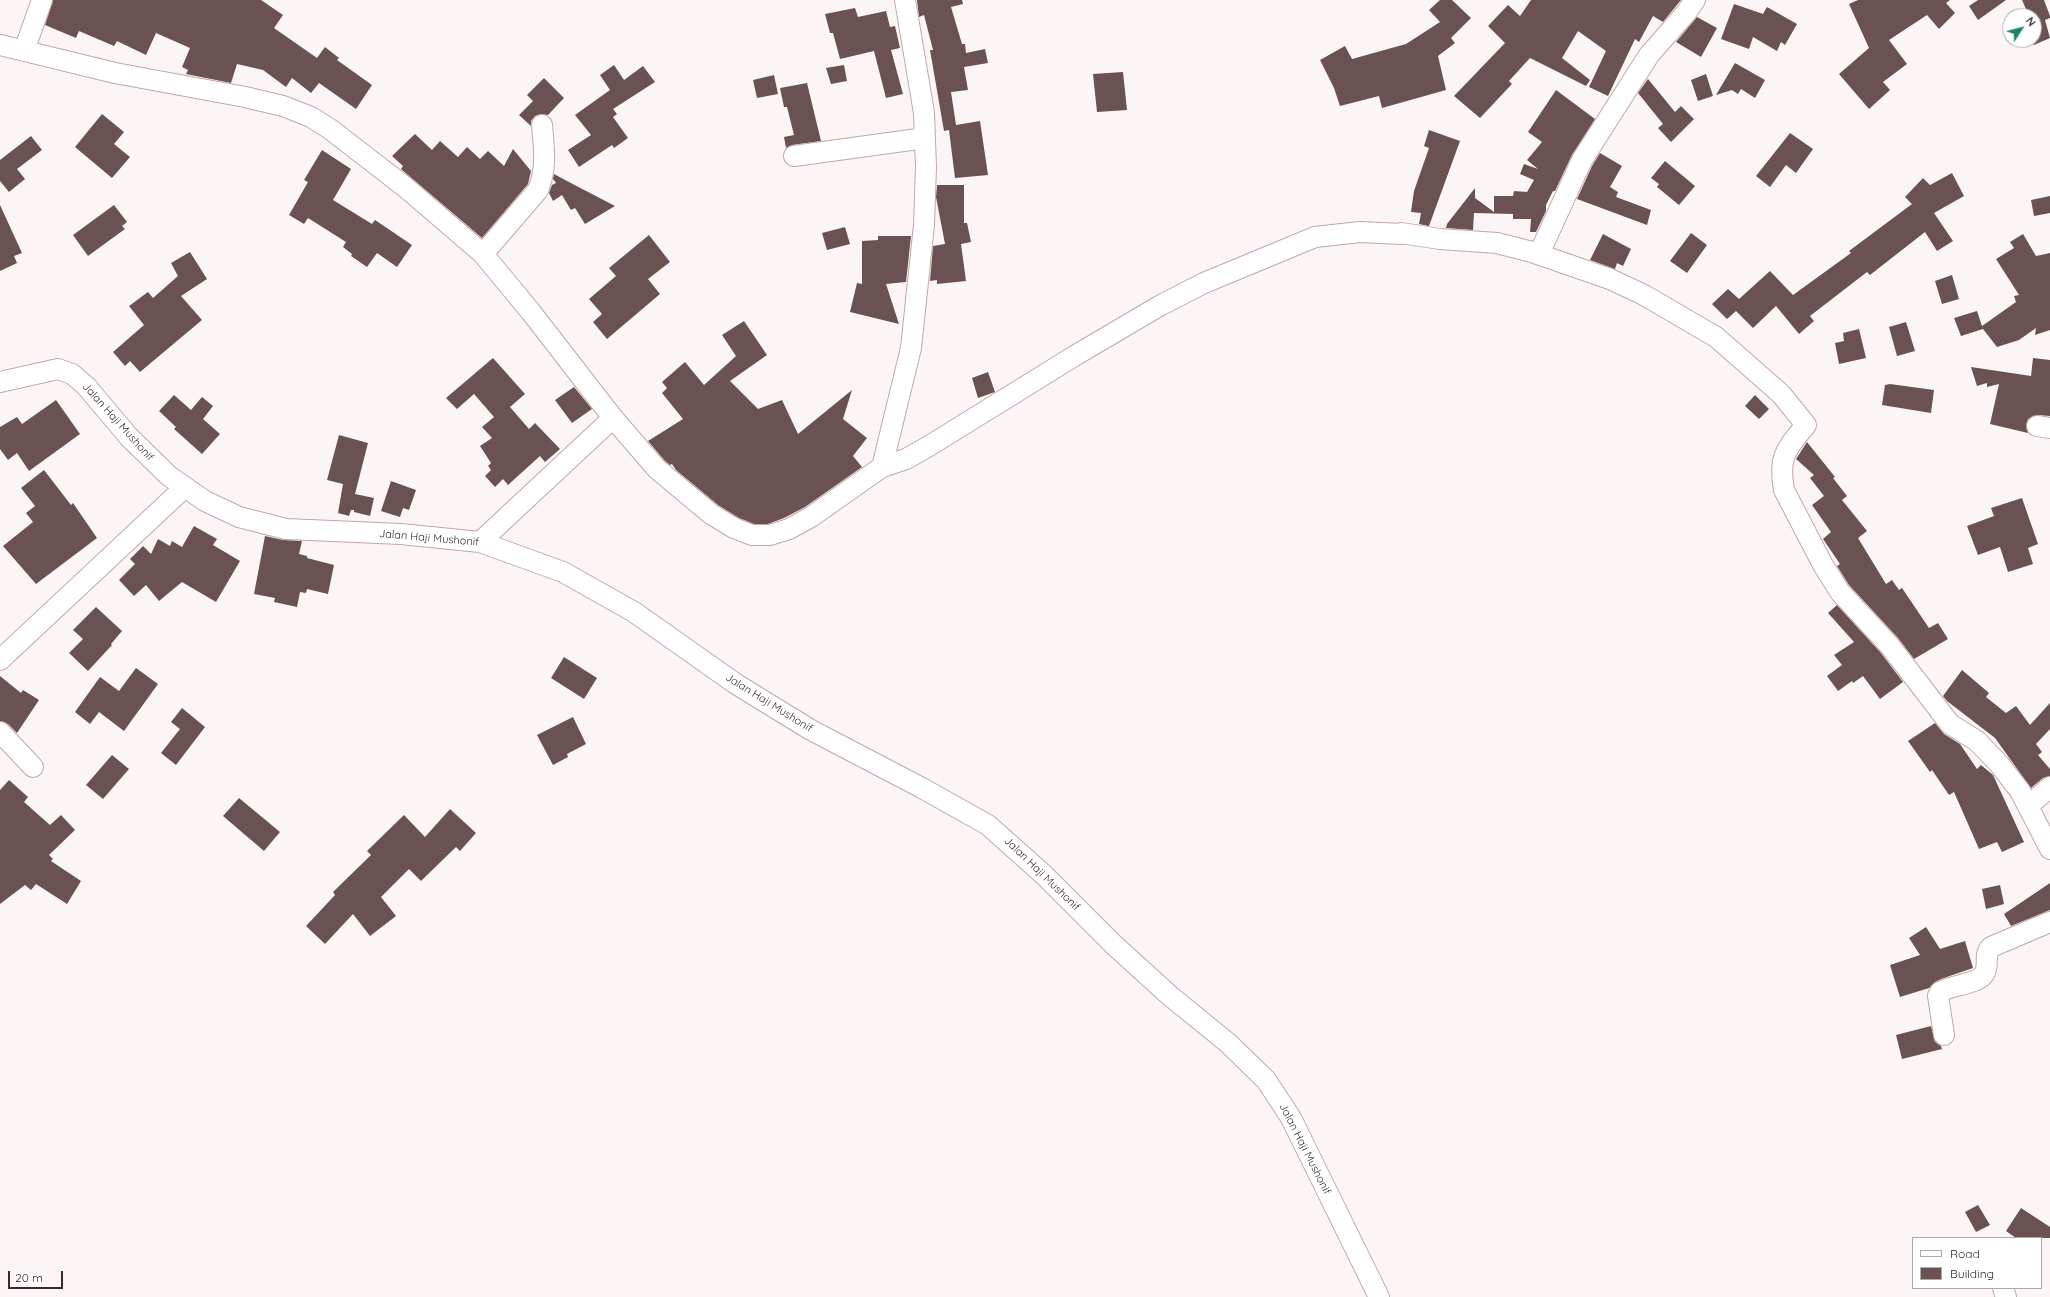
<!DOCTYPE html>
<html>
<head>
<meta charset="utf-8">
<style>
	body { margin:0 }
	#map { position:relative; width:2050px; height:1297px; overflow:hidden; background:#fcf5f6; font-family:Quicksand,sans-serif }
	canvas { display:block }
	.legend { position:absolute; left:1912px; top:1237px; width:130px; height:52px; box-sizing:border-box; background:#fff; border:1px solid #afaaaa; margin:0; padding:5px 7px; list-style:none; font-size:12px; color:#362a2b }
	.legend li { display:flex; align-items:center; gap:8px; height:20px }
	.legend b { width:20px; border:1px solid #afaaaa }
	.north { position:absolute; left:2002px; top:8px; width:40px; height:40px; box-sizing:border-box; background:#fff; border:1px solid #afaaaa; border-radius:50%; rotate:54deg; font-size:11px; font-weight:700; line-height:16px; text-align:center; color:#362a2b }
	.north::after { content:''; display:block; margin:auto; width:14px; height:18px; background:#1d845e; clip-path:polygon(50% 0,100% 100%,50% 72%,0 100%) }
	.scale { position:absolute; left:8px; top:1271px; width:55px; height:18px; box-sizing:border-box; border:2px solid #362a2b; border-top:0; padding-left:5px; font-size:12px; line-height:14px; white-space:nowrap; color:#362a2b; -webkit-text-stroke:3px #fff; paint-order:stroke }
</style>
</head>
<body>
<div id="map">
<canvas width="2050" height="1297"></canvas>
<ul class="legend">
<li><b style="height:5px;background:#fff"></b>Road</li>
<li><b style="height:11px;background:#6a5152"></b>Building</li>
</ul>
<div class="north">N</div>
<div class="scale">20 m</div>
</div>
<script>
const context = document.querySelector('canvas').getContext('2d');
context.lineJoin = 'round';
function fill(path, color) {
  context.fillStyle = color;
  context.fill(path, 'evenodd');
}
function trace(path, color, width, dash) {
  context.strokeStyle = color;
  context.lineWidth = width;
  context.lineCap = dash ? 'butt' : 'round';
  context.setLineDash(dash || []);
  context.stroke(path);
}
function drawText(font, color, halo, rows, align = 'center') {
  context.font = font + ' Quicksand,sans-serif';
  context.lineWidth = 4;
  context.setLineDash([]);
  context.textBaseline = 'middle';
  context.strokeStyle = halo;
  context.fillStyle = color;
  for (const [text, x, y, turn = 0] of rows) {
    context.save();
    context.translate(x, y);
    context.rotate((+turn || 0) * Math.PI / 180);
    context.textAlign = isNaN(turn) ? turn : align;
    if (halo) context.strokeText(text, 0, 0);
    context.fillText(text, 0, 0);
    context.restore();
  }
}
const building = new Path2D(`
	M53,0H261L283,15L274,28L317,58L325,47L339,58L337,60L372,85L356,109L319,83L311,93L292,78L286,87L263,70L237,64L231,83L186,74L188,70L182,67L190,48L156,33L146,55L117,41L114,46L79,31L76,38L45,25Z
	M917,0H962L963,4L951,7L962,44H965L966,53L985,49L988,63L964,67L968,90L951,92L956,125L980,121L988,175L955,178L949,130L944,131L930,50H933L924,15L919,17Z
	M1440,0H1452L1471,18L1451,38L1455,43L1438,56L1446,90L1382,108L1379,96L1340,106L1334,88L1320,60L1345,46L1352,59L1406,44L1440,22L1429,10Z
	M1531,0H1681L1663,22L1653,16L1639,42L1635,39L1608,96L1589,87L1606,51L1578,31L1562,58L1590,80L1586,86L1530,58L1509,81L1512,84L1480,118L1454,96L1505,43L1488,26L1508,5L1520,16Z
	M1858,0H1950L1946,3L1955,13L1939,29L1927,15L1889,40L1907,64L1883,82L1890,90L1869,109L1839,74L1869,48L1849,4Z
	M1978,0H2006L1978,20L1969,6Z
	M2022,0H2044L2050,16V18L2045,20L2050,38L2034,45V16H2029Z
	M1734,4L1763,14L1767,7L1797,24L1785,45L1781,42L1777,51L1753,37L1749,49L1721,39Z
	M855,8L858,17L886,11L890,27L895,26L900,48L891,50L903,94L886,98L874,51L840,59L833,33H830L825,14Z
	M1697,17L1717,28L1701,57L1676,42Z
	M1735,63L1765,80L1755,98L1741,89L1738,94L1732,90L1716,95Z
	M614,65L624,80L643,66L655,82L613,109L617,114L613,117L628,138L614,148L612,145L579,167L568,150L591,135L575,115L610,90L600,75Z
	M844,65L847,81L831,84L826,68Z
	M1123,72L1127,110L1097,112L1093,74Z
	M1706,74L1713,96L1698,101L1691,80Z
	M774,75L778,94L757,98L753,80Z
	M544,78L564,98L548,115L541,114L535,116L531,121V126L519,115L533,101L527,95Z
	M1648,79L1675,112L1681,106L1694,119L1671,142L1658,128L1663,124L1638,93Z
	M807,83L821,141L792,145L786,148L784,137L794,135L787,107H784L780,88Z
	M1556,90L1595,119L1572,155L1555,191H1553L1546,205V211L1536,232H1530L1531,219H1513V214L1474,213L1473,230L1446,228L1447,224L1475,188V198L1494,212V196H1513L1514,191L1527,192L1534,180L1520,174L1524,164L1538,169L1527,160L1542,142L1528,132Z
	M102,114L124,132L114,144L130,157L112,178L75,147Z
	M1429,130L1460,141L1429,226L1419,224L1421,213L1411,212L1414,191L1429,148L1424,146Z
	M1790,133L1813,149L1796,173L1786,165L1770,187L1756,176Z
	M415,134L432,150L440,141L458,157L467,147L480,159L488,151L504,166L513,149L531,171L528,184L482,238L401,169L403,166L392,156Z
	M31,136L42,150L17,169L25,179L9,192L0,181V160Z
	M322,150L351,169L333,200L372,224L375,220L412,245L397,267L377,253L367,267L351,256L352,254L343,247L346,242L308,218L304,224L289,215L308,182L304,180Z
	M1600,153L1622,166L1610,187L1618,192L1616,197L1651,210L1647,225L1577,199L1592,166Z
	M1665,161L1695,186L1679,205L1657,187L1659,184L1651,178Z
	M1952,173L1964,196L1934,213L1953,241L1937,251L1925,232L1870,275L1867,272L1832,299L1810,316L1814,321L1799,334L1776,306L1753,328L1736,311L1727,319L1712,304L1728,289L1739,299L1770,271L1793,295L1851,253L1849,251L1912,204L1905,197L1923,178L1930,185Z
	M554,174L567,181L615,206L585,224L575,208L571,210L562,195L553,201L549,193L552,185L556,183L553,179Z
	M937,185H964V223H967L971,242L961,244L966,281L937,284V280L930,281L933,246L945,244L936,197Z
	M2050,196V213L2034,216L2031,200Z
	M0,205L22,253L14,256L17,263L0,271Z
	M114,205L127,222L122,226L125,229L88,256L73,235Z
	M845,227L850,244L827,250L822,233Z
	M1691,233L1707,245L1687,273L1670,261Z
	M1603,234L1631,249L1623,266L1617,263L1615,269L1590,260Z
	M2023,234L2036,256L2050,253V330L2035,335L2036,328L2019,340L1997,347L1983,329L1961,336L1954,318L1977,311L1982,326L2016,302L2014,296L2019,295L1996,259L2014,248L2010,242Z
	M649,235L670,262L648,279L660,294L607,339L593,322L602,314L589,299L616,276L609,268Z
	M878,236H911L906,282L886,284L899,324L850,312L857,283L862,284V241L878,240Z
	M190,252L207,279L181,296L202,320L140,372L130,361L125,366L113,352L144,325L129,306L148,292L153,298L178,276L171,263Z
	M1952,275L1959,299L1942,304L1935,281Z
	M744,321L767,355L730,381L758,409L782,400L798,434L852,390L843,419L867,438L853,456L862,467L805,507L784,518L768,524H754L739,518L718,505L676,470L672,464L670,465L665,461L648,441L683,419L662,393L667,388L662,382L685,362L704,385L736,356L722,335Z
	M1906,322L1915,351L1897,356L1889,327Z
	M1859,329L1866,358L1839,364L1835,343L1844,341L1843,333Z
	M493,358L525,394L510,407L529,429L535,423L560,449L545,462L540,456L508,485L503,479L495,487L485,476L491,470L488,466L491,463L480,446L492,438L482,427L494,417L474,394L457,409L446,398Z
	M2033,358L2050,360V416L2038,415L2028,419L2026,425L2028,433L1990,424L1999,384L1987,387V383L1977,386L1971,367L2031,376Z
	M988,372L995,392L978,398L972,378Z
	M1890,384L1934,390L1931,413L1882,405L1885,385Z
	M574,387L592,409L572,423L555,400Z
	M174,395L191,410L202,397L213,406L203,419L220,434L202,454L174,429L176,427L159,411Z
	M1755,395L1769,409L1759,419L1745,406Z
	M56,400L80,434L29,471L17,453L8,460L0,449V427L17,417L22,424Z
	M339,435L368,443L355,494L374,498L370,516L354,512V510H351L349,516L338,513L343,484L327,480Z
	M1807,442L1835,477L1833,478L1847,496L1842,500L1867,531L1858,538L1886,584L1892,580L1899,590L1902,588L1929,628L1938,623L1948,639L1914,659L1898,638L1849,585L1837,566L1840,564L1823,539L1831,532L1812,505L1824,496L1810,478L1814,475L1796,459Z
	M44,470L71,505L73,503L97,538L36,584L3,546L33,522L26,513L35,506L21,488Z
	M391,481L416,490L409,510L403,508L400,517L381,511Z
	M2022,498L2038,544L2028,548L2033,564L2008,572L2000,547L1978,555L1967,526L1994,516L1991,508Z
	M194,526L217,539L213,545L240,561L216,602L182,582L159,601L146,585L134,596L119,580L135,564L130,559L143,546L151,554L158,539L170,546L172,541L182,547Z
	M265,536L283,540L302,541L299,554L307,556V558L334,565L328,594L307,589L306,593L300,592L297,607L274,602L275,598L254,594Z
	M1837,605L1881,653L1903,682L1880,699L1863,676L1853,683L1852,681L1838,691L1827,676L1842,665L1834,655L1854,642L1828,613Z
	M96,607L122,631L111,644L112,645L88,671L69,653L83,639L73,630Z
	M564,657L597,678L584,699L551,678Z
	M136,668L158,684L124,731L99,712L90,724L75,712L100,677L119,691Z
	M1962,670L1989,693L1986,697L2006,713L2016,706L2030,725L2050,703V729L2036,744L2042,752L2038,755L2050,769V776L2043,778L2031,788L1995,738L1947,701L1943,696Z
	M0,676L21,693L23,690L39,700L17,733L8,724L0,721Z
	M182,708L205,727L176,765L161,753L180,729L171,722Z
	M573,717L586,744L567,754L568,757L553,765L537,735Z
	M1935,723L1944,734L1960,744L1977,769L1981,765L1993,775L2024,842L2002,852L1997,842L1979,849L1954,792L1949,795L1932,770L1930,772L1908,741Z
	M112,755L129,769L103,799L86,785Z
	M9,780L28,797L24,802L50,825L61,815L75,830L49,855L53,859L51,861L81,881L67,904L36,884L31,890L25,885L0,904V790Z
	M239,798L280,832L264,851L223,816Z
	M450,809L476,833L460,851L456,847L421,881L409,869L381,897L396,916L370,936L353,914L325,944L306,926L335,895L333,892L371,855L367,851L404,815L425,837Z
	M2050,883V910L2011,926L2004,914Z
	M2000,885L2004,904L1986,909L1982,889Z
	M1926,927L1940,949L1965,941L1973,968L1941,979L1935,982L1929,988L1900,997L1890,965L1920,955L1909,938Z
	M1931,1026L1935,1042L1941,1046L1942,1049L1902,1059L1896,1035Z
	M1978,1205L1990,1225L1976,1232L1965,1212Z
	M2021,1208L2050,1227V1238H2016L2006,1231Z`);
const minor = new Path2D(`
	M0,45L115,73L245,97L283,106L311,117L330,129L405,187L483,254L531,312L613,418L657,469L711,514L734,528L752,535H770L789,529L811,517L882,467L911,348L924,225L926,167L924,113L905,0
	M24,51L42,0
	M794,156L925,138
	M483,254L538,190C547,169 544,147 542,125
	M1539,254L1582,160L1649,55L1686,13L1695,0
	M0,382L58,369L72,374L86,386L129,437L169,476L205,501L239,517L286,529L401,534L480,542L563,572L634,612L736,684L811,730L922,788L988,825L1044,875L1113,944L1169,995L1228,1043L1266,1080L1291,1118L1379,1297
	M2037,426L2050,428
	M882,467L906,459L929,446L1076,355L1161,305L1204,283L1315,237L1360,232L1402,234L1401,233L1440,239L1497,243L1532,252L1610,279L1644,295L1716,337L1781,394L1806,425C1786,449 1778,457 1784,490L1823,565L1840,592L1890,646L1950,724L1977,741L2000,765L2020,791L2050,849
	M480,542L613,418
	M0,660L185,487
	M0,732L33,767
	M2028,806L2050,787
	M1944,1035L1938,996L1940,992C1951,985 1978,984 1984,974C1990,965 1983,955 1991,947L2050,922
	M2003,1288L2006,1297`);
const streetNames = [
	["Jalan Haji Mushonif",118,422,48],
	["Jalan Haji Mushonif",429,538,5],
	["Jalan Haji Mushonif",769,703,32],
	["Jalan Haji Mushonif",1042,874,44],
	["Jalan Haji Mushonif",1305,1149,63]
];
fill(building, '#6a5152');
trace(minor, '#c4a6a8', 22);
trace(minor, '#fff', 20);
drawText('11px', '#362a2b', '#fff', streetNames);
</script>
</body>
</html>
